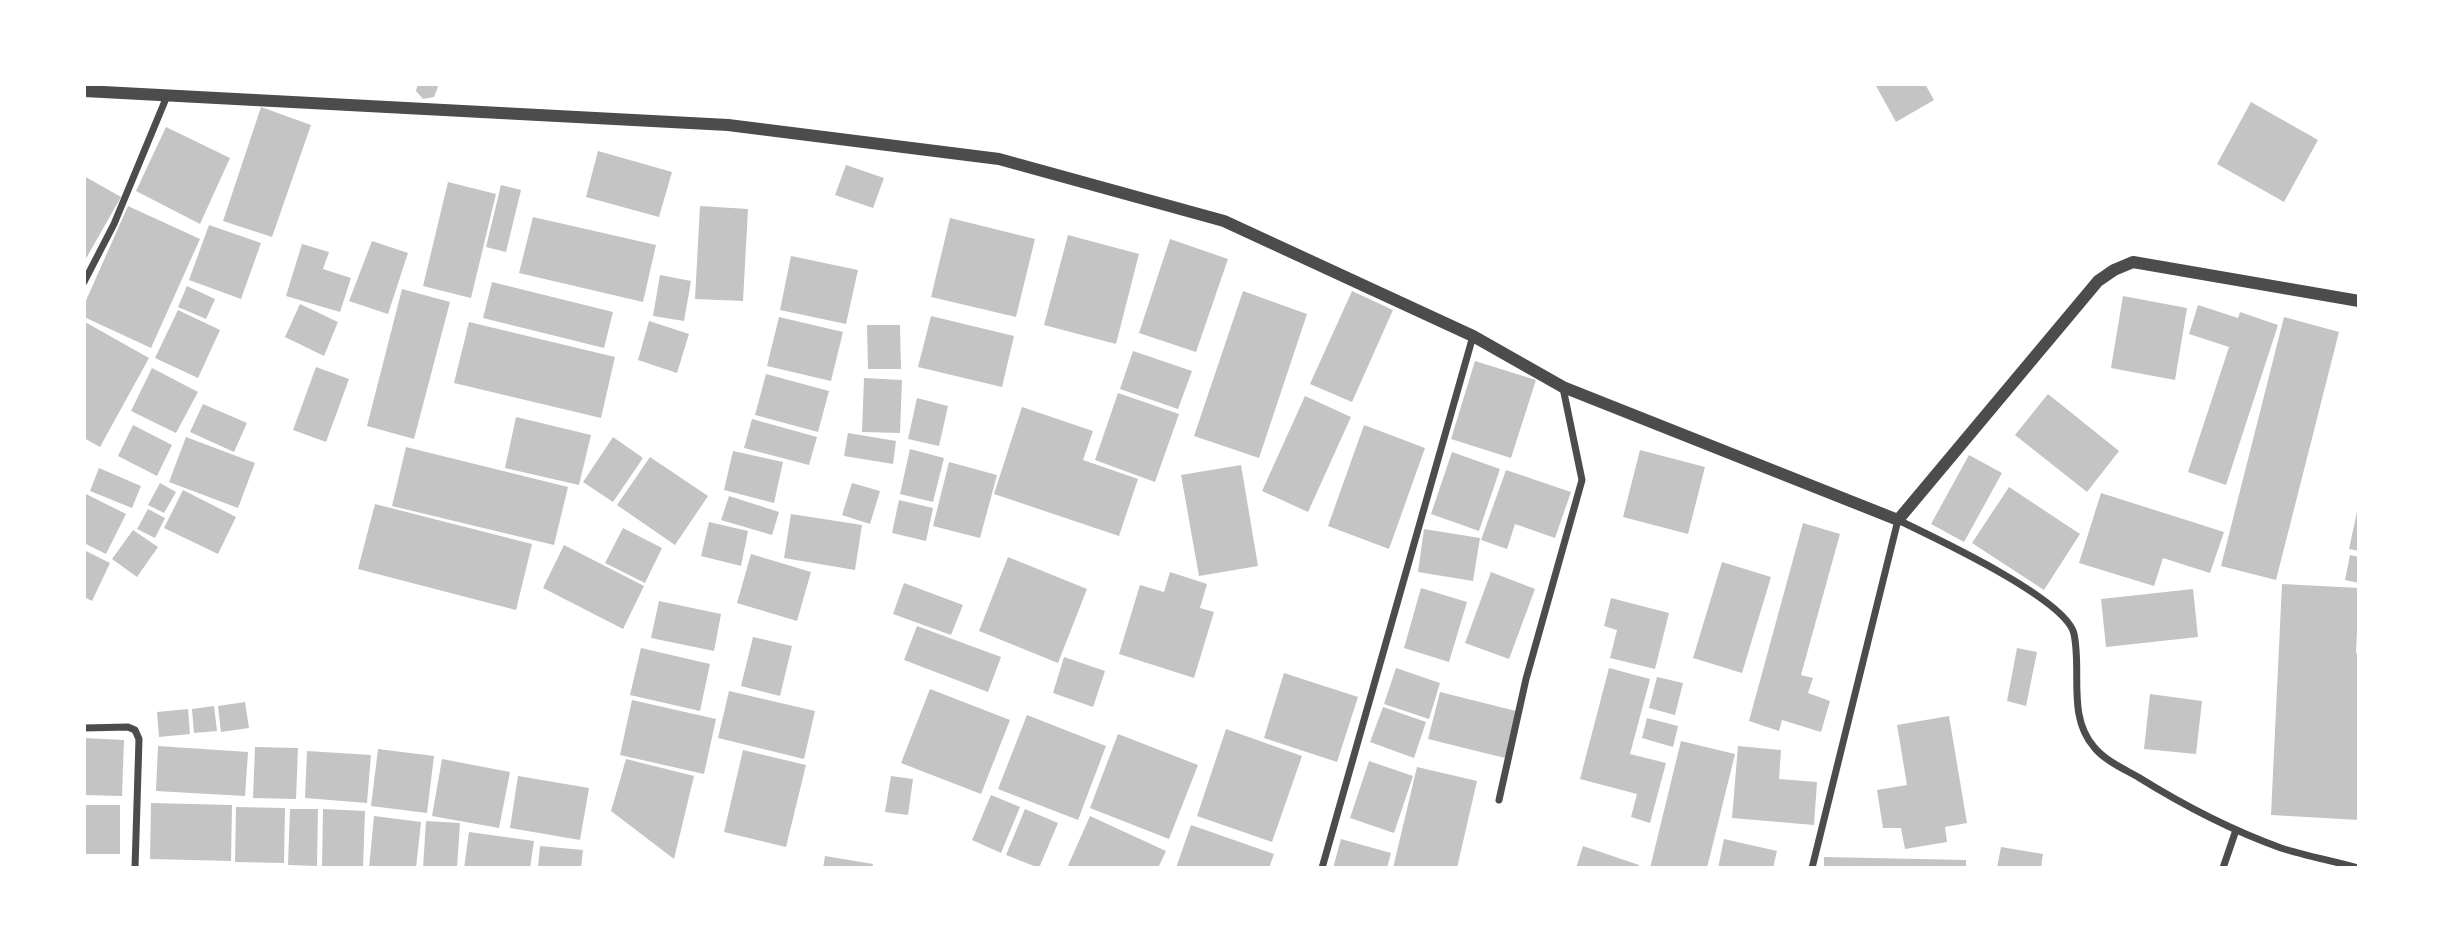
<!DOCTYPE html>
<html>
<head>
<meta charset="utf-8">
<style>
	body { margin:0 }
	#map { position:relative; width:2443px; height:952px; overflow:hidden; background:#fff; font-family:"Work Sans",sans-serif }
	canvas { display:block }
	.frame { position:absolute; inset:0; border:86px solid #fff; pointer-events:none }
</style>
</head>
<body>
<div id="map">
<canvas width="2443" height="952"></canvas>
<div class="frame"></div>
</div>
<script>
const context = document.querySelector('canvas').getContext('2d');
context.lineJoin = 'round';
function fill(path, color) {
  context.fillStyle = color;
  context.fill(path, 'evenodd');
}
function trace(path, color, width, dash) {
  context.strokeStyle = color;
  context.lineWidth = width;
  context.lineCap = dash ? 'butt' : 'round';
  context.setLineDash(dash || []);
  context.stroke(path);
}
const building = new Path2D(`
	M418,84H435L438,87L434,97L423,99L416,91Z
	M1875,84H1925L1934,100L1896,122Z
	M2251,102L2318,140L2284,202L2217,164Z
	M261,107L311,125L272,237L223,221Z
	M166,127L230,158L200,224L136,191Z
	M598,151L672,172L659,217L586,197Z
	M846,165L884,178L873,208L835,195Z
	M84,176L121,197L84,262Z
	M448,182L496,194L471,298L423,286Z
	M501,185L521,190L506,252L486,247Z
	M128,206L200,239L151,348L84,317V305Z
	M700,206L748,209L743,301L695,299Z
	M533,217L656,245L643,302L519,273Z
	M950,218L1035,239L1016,317L931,297Z
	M209,225L261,243L241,299L189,280Z
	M1068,235L1139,254L1116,344L1044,325Z
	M1170,239L1228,259L1196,352L1139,333Z
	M372,241L408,253L388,314L349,301Z
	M302,244L329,252L323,269L351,278L340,312L286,296Z
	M791,256L858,270L846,324L780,310Z
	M660,275L691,281L684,321L653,316Z
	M492,282L613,312L604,348L483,318Z
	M187,286L215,299L206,319L178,307Z
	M402,289L450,302L414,439L367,426Z
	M1243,291L1307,314L1259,458L1194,436Z
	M1352,291L1393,310L1352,402L1310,384Z
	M2123,296L2187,308L2175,380L2111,368Z
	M300,304L338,322L324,356L285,337Z
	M2198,305L2238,318L2240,312L2278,325L2226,485L2188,472L2229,347L2189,334Z
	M178,310L220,330L198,378L155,358Z
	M931,316L1014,336L1002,387L918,367Z
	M779,317L843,332L831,381L767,366Z
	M2284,317L2339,332L2276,580L2221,566Z
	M649,321L689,334L677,373L638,360Z
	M85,322L149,358L100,447L84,438Z
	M469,322L615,357L601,418L454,383Z
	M867,325H900L901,369H868Z
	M1133,351L1192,371L1178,409L1120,389Z
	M1475,361L1536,380L1511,458L1451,439Z
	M316,367L349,379L326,442L293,430Z
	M152,368L198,392L176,433L131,411Z
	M766,374L829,391L818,432L755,415Z
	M864,378L902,380L900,433L862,432Z
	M1118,393L1179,414L1155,482L1095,460Z
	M2048,394L2119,451L2087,492L2015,435Z
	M1305,396L1351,417L1308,512L1262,491Z
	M917,398L948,406L939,446L908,439Z
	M203,404L247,423L234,452L190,432Z
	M1022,407L1093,431L1083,460L1138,479L1119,536L994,494Z
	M516,417L591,435L579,485L505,468Z
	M752,419L817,437L809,465L744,448Z
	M133,425L172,445L157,476L118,456Z
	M1364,425L1425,448L1389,549L1328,526Z
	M848,433L896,441L893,464L844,456Z
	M186,437L255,463L238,508L169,482Z
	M613,437L643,458L613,502L583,482Z
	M406,447L568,487L554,545L392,506Z
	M910,449L944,458L933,502L900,494Z
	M1640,450L1705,467L1688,534L1623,517Z
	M733,451L783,462L774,503L724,490Z
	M1452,452L1500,469L1479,531L1431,514Z
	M1969,455L2002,473L1964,542L1931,524Z
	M650,457L708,496L675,545L617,505Z
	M949,462L997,475L980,538L933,526Z
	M1241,465L1258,566L1199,576L1181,475Z
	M99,468L141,486L132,508L90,491Z
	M1506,470L1571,492L1555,538L1515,524L1507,549L1481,540Z
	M160,483L176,492L164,513L148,505Z
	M852,483L880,491L870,524L842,515Z
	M2009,487L2080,534L2044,590L1972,543Z
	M183,490L236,517L218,554L164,528Z
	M84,493L126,514L106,554L84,543Z
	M2101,493L2224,532L2210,573L2163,558L2154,586L2079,563Z
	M729,496L779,512L772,535L721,520Z
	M899,500L933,508L926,541L892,533Z
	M375,504L532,544L516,610L358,569Z
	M2358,507L2359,508V551L2349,549Z
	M148,509L165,518L155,538L137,529Z
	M791,514L862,525L855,570L784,558Z
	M709,522L748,531L741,566L701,556Z
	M1803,523L1840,534L1801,675L1813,678L1808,693L1830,701L1821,732L1782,720L1779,731L1749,721Z
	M623,528L662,548L645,583L605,563Z
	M1424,529L1480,538L1473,581L1418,572Z
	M133,530L158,547L137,577L112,559Z
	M564,545L644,586L623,629L543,588Z
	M84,550L110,563L92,601L84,597Z
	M751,554L811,572L797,621L737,603Z
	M2350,555L2359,557V583L2345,580Z
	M1008,557L1087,589L1058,663L979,631Z
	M1722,562L1771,577L1742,673L1693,658Z
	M1170,572L1207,584L1200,608L1214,612L1194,678L1119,654L1140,585L1164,592Z
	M1491,572L1535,589L1509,659L1465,643Z
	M904,583L963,605L951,635L893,614Z
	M2282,584L2359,588L2356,653H2359V820L2271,815Z
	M1421,588L1467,602L1449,662L1404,648Z
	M2193,589L2198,637L2106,647L2101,599Z
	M1611,598L1669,613L1655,669L1610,658L1617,630L1604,626Z
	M659,601L721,614L714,651L651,638Z
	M917,626L1001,657L988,692L904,660Z
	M753,637L792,646L780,696L741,686Z
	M641,648L710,664L700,711L630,695Z
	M2017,648L2037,652L2026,706L2007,701Z
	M1064,657L1105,671L1093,707L1053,693Z
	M1396,668L1440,683L1429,719L1384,704Z
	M1609,668L1650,679L1630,754L1666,763L1650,823L1631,817L1637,794L1580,779Z
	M1284,673L1358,697L1337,762L1264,738Z
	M1657,677L1683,683L1675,715L1649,708Z
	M930,689L1010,720L981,794L901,763Z
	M729,691L815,711L804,759L718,738Z
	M1440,692L1516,711L1505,758L1428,739Z
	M2150,694L2202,701L2196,754L2144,749Z
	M632,700L716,719L704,774L620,755Z
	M245,702L249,728L221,732L218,706Z
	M214,706L217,731L194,733L192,709Z
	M1383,707L1426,722L1414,758L1370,742Z
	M188,709L190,734L159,737L157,712Z
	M1027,715L1106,746L1078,820L998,789Z
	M1949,716L1967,823L1945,827L1947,842L1905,849L1901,828H1883L1877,790L1907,785L1897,725Z
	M1647,718L1678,726L1673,747L1642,738Z
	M1226,729L1302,756L1272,842L1197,816Z
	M1118,734L1198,765L1169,839L1090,808Z
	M84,738L124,740L122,796L84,795Z
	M1681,741L1735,754L1707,868H1650Z
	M158,746L248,752L245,796L156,791Z
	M1738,746L1781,750L1779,779L1817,782L1814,825L1732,818Z
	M255,747L298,748L296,799L253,798Z
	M378,749L434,756L427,813L371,806Z
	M743,750L806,765L786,847L724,832Z
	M307,751L371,755L367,803L305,798Z
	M442,759L510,772L499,828L432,816Z
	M626,759L694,776L674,859L611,811Z
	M1369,761L1413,776L1394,833L1350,818Z
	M1417,767L1477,781L1457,868H1393Z
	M518,776L589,788L580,840L510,828Z
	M891,776L913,779L908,815L885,812Z
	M991,795L1020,807L1001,853L972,840Z
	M151,803L232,805L231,861L150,859Z
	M84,805H120V854H84Z
	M236,807L285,808L284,863L235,862Z
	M290,809H318L317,866L288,865Z
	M323,809L365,811L363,868H322Z
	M1025,809L1058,823L1039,868L1006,855Z
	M374,816L421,822L416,868H369Z
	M1090,816L1166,851L1158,868H1067Z
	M426,821L460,823L457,868H423Z
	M1191,825L1274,854L1269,868H1176Z
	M469,832L534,841L530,868H464Z
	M1341,839L1391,853L1387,868H1333Z
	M1724,839L1777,851L1773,868H1718Z
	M540,846L583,850L581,868H538Z
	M1583,846L1639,865L1638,868H1576Z
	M2001,847L2043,854L2041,868H1997Z
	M825,856L873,864L872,868H823Z
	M1824,857L1966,860V868H1824Z`);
const minor = new Path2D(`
	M84,282L114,224L167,96
	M84,728L128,727L135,730L139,739L135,868
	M1499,800L1526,679L1582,480L1563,388
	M1322,868L1473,336
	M1812,868L1898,520C1933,537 2067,599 2074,634C2082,671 2067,716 2094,747C2104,760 2124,769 2138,777C2183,805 2231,830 2281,848C2306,856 2333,861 2358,868
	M2223,868L2236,830`);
const tertiary = new Path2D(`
	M84,91L728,125L999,159L1224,221L1473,336L1563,387L1898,520L2098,281L2114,270L2133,262L2359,301`);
fill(building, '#c4c4c4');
trace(minor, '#4c4c4c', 7);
trace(tertiary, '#4c4c4c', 12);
</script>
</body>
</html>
